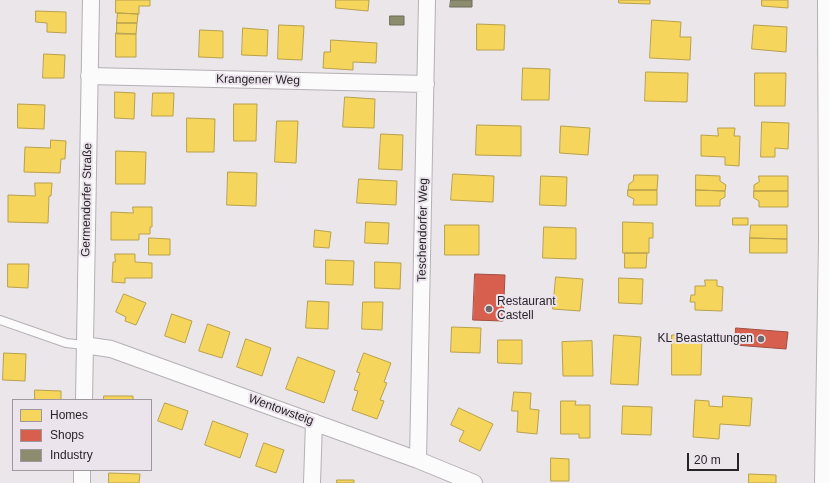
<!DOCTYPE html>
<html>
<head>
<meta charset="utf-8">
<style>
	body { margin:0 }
	#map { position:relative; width:829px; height:483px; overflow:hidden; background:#eae6ea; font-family:Arial,sans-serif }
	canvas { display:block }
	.legend { position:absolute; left:12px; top:399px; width:140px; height:72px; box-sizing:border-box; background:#ece4ec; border:1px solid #9e989e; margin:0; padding:5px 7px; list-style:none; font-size:12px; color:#282528 }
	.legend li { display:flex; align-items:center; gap:8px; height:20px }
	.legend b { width:20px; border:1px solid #9e989e }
	.scale { position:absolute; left:687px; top:453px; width:52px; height:18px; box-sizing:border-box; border:2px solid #282528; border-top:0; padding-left:5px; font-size:12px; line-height:14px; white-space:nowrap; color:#282528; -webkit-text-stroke:3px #ece4ec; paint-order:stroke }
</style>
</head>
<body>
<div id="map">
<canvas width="829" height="483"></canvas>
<ul class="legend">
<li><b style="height:11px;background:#f6d55c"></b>Homes</li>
<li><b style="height:11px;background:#d6604d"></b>Shops</li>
<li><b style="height:11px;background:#8c8c6e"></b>Industry</li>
</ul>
<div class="scale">20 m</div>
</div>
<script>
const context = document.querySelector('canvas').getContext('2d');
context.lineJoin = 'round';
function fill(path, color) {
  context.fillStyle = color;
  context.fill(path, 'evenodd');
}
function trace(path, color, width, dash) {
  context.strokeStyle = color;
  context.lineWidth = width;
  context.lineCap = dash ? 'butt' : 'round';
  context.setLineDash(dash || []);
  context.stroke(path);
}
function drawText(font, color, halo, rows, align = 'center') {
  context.font = font + ' Arial,sans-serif';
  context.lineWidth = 4;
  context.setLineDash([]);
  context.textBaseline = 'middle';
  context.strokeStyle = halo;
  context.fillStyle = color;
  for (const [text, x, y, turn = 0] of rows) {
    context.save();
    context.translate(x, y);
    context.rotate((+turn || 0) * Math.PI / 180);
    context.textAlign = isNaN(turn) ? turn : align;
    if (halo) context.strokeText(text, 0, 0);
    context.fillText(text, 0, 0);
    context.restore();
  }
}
const homes = new Path2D(`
	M116,0H150V6H139V14L116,13Z
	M336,0H369L368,11L336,8Z
	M619,0H650V4L619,3Z
	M762,0H788V8L762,6Z
	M36,11L66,12V33L47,32V23L36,22Z
	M118,13L138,14L137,23H117Z
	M652,20L681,22L680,37H691L690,60L650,58Z
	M117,23H137L136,34H117Z
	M477,24L505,25L504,50H477Z
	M279,25L304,26L302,60L278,59Z
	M754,25L787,27L786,52L752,49Z
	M243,28L268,30L267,56L242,55Z
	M200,30L223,31V58L199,57Z
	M116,33L136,34V57H116Z
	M331,40L377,43L376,63L353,62V70L323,68L324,52H330Z
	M44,54L65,55L64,78H43Z
	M523,68L550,69L549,100H522Z
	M646,72L688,73L687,102L645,101Z
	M755,73H786L785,106H755Z
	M115,92L135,93L134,119L115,118Z
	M153,93H174L173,116H152Z
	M345,97L375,99L374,128L343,127Z
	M18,104L45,105L44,129L18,128Z
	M234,104H257L256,141H234Z
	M187,118L215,119L214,152H187Z
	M277,121H298L296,163L275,162Z
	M762,122L789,123L788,149L775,148V157H761Z
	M477,125L521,126V156L476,155Z
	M561,126L590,128L588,155L560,153Z
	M718,128H735L734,136H740L739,166L725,165V157L701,156V135L718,136Z
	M381,134L403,135L402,170L379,169Z
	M51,140L66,141L65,159H61L60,173L24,172L25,147L50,148Z
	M116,151L146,152L145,184H116Z
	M228,172L257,173L256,206L227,205Z
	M453,174L494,176L493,202L451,200Z
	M634,175H658L657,190H628L629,184L633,181Z
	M696,175L720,176V181L726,185L725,191L696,190Z
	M541,176L567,177L566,206L540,205Z
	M759,176H788V191H754V185L759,182Z
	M359,179L397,181L396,205L357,203Z
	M35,183H52L51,196H49L48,223L8,222V195L35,196Z
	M628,190H657V205H633L634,199L628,196Z
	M696,190L725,191V197L720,200V206H696Z
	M754,191H788V207H759V201L754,198Z
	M133,207H152V227H150V234H139V240H111V212L133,213Z
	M733,218H748V225H733Z
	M366,222L389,223L388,244L365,243Z
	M623,222L653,223V238H649V253H623Z
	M445,225H479V255H445Z
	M751,225H787V239L750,238Z
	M544,227L576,228V259L543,258Z
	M315,230L331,232L329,248L314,247Z
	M149,238L170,239V255H149Z
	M750,238L787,239V253H750Z
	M625,253H647L646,268H625Z
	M115,254H135V262L152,263V278H125V283L112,282L113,262H115Z
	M326,260L354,261L353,285L326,284Z
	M375,262L401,263L400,289L375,288Z
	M8,264H29L28,288L8,287Z
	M556,277L583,279L580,311L553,309Z
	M619,278L643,279L642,304L619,303Z
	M705,280H717V286L723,287L722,311L695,310V302H690L691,295H695V286H705Z
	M124,294L146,303L136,325L125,321L126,317L116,312Z
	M308,301L329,302L328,329L306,328Z
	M363,302H383L382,330L362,329Z
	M172,314L192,321L185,343L165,336Z
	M208,324L230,332L222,358L199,351Z
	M452,327L481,328L480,353L451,352Z
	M614,335L641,337L638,385L611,384Z
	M672,335H702L701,375H672Z
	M246,339L271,348L262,376L237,367Z
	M498,340H522V364L498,363Z
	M592,341L593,376H563L562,342Z
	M4,353L26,354L25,381L3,380Z
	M364,353L391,363L384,382L387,383L380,400L384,401L377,419L352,410L358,391L354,390L360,373L357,372Z
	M298,357L335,371L324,403L286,389Z
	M35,390L61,391V400H35Z
	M514,392L531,393L530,409L539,410L537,434L517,432L518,411H512Z
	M104,396H133V400H104Z
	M723,396L752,398L750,426L720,424L719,439L693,437L695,400L709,401V406L722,407Z
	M561,401H576L575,405H590V438H579V434H561Z
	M165,403L188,411L182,430L158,421Z
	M623,406L652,407L651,435L622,434Z
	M459,408L493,424L480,451L459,441L464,431L451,425Z
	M213,421L248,434L240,458L205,445Z
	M264,443L284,450L276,473L256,466Z
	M551,458L569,459V481H551Z
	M109,473L140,474L139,483H109Z
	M749,474L776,475V483H749Z
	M337,480H354V483H337Z`);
const shops = new Path2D(`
	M475,274L505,275L503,321L473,320Z
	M736,328L788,332L786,349L735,345Z`);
const industry = new Path2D(`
	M451,0H472V7H450Z
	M390,16H404V25H390Z`);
const service = new Path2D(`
	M0,320L66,343L84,345`);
const minor = new Path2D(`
	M89,76L426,84
	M84,345L111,349L418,460L474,483
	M84,400L91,0
	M418,460L427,0
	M82,483V470
	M312,483L314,422
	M823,483L827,241L826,0`);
const markers = [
	[489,309,4,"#6c696c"],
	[761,339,4,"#6c696c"]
];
const streetNames = [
	["Krangener Weg",258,80,1],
	["Germendorfer Straße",87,200,-89],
	["Teschendorfer Weg",423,230,-89],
	["Wentowsteig",281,410,20]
];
const poiNames = [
	["Restaurant",497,302],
	["Castell",497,316],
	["KL Beastattungen",753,339,"right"]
];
fill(homes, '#f6d55c');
trace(homes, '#b8a04c', 1);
fill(shops, '#d6604d');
trace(shops, '#a24e42', 1);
fill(industry, '#8c8c6e');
trace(industry, '#6e6d59', 1);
trace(service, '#b4b0b4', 10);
trace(minor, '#b4b0b4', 18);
trace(service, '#fcfbfc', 8);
trace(minor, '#fcfbfc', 16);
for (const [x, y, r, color] of markers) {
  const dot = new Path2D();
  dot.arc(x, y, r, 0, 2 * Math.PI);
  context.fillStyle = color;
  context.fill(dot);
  trace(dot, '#ece4ec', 1.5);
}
drawText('12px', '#282528', '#ece4ec', streetNames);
drawText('12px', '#282528', '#ece4ec', poiNames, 'left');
</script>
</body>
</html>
